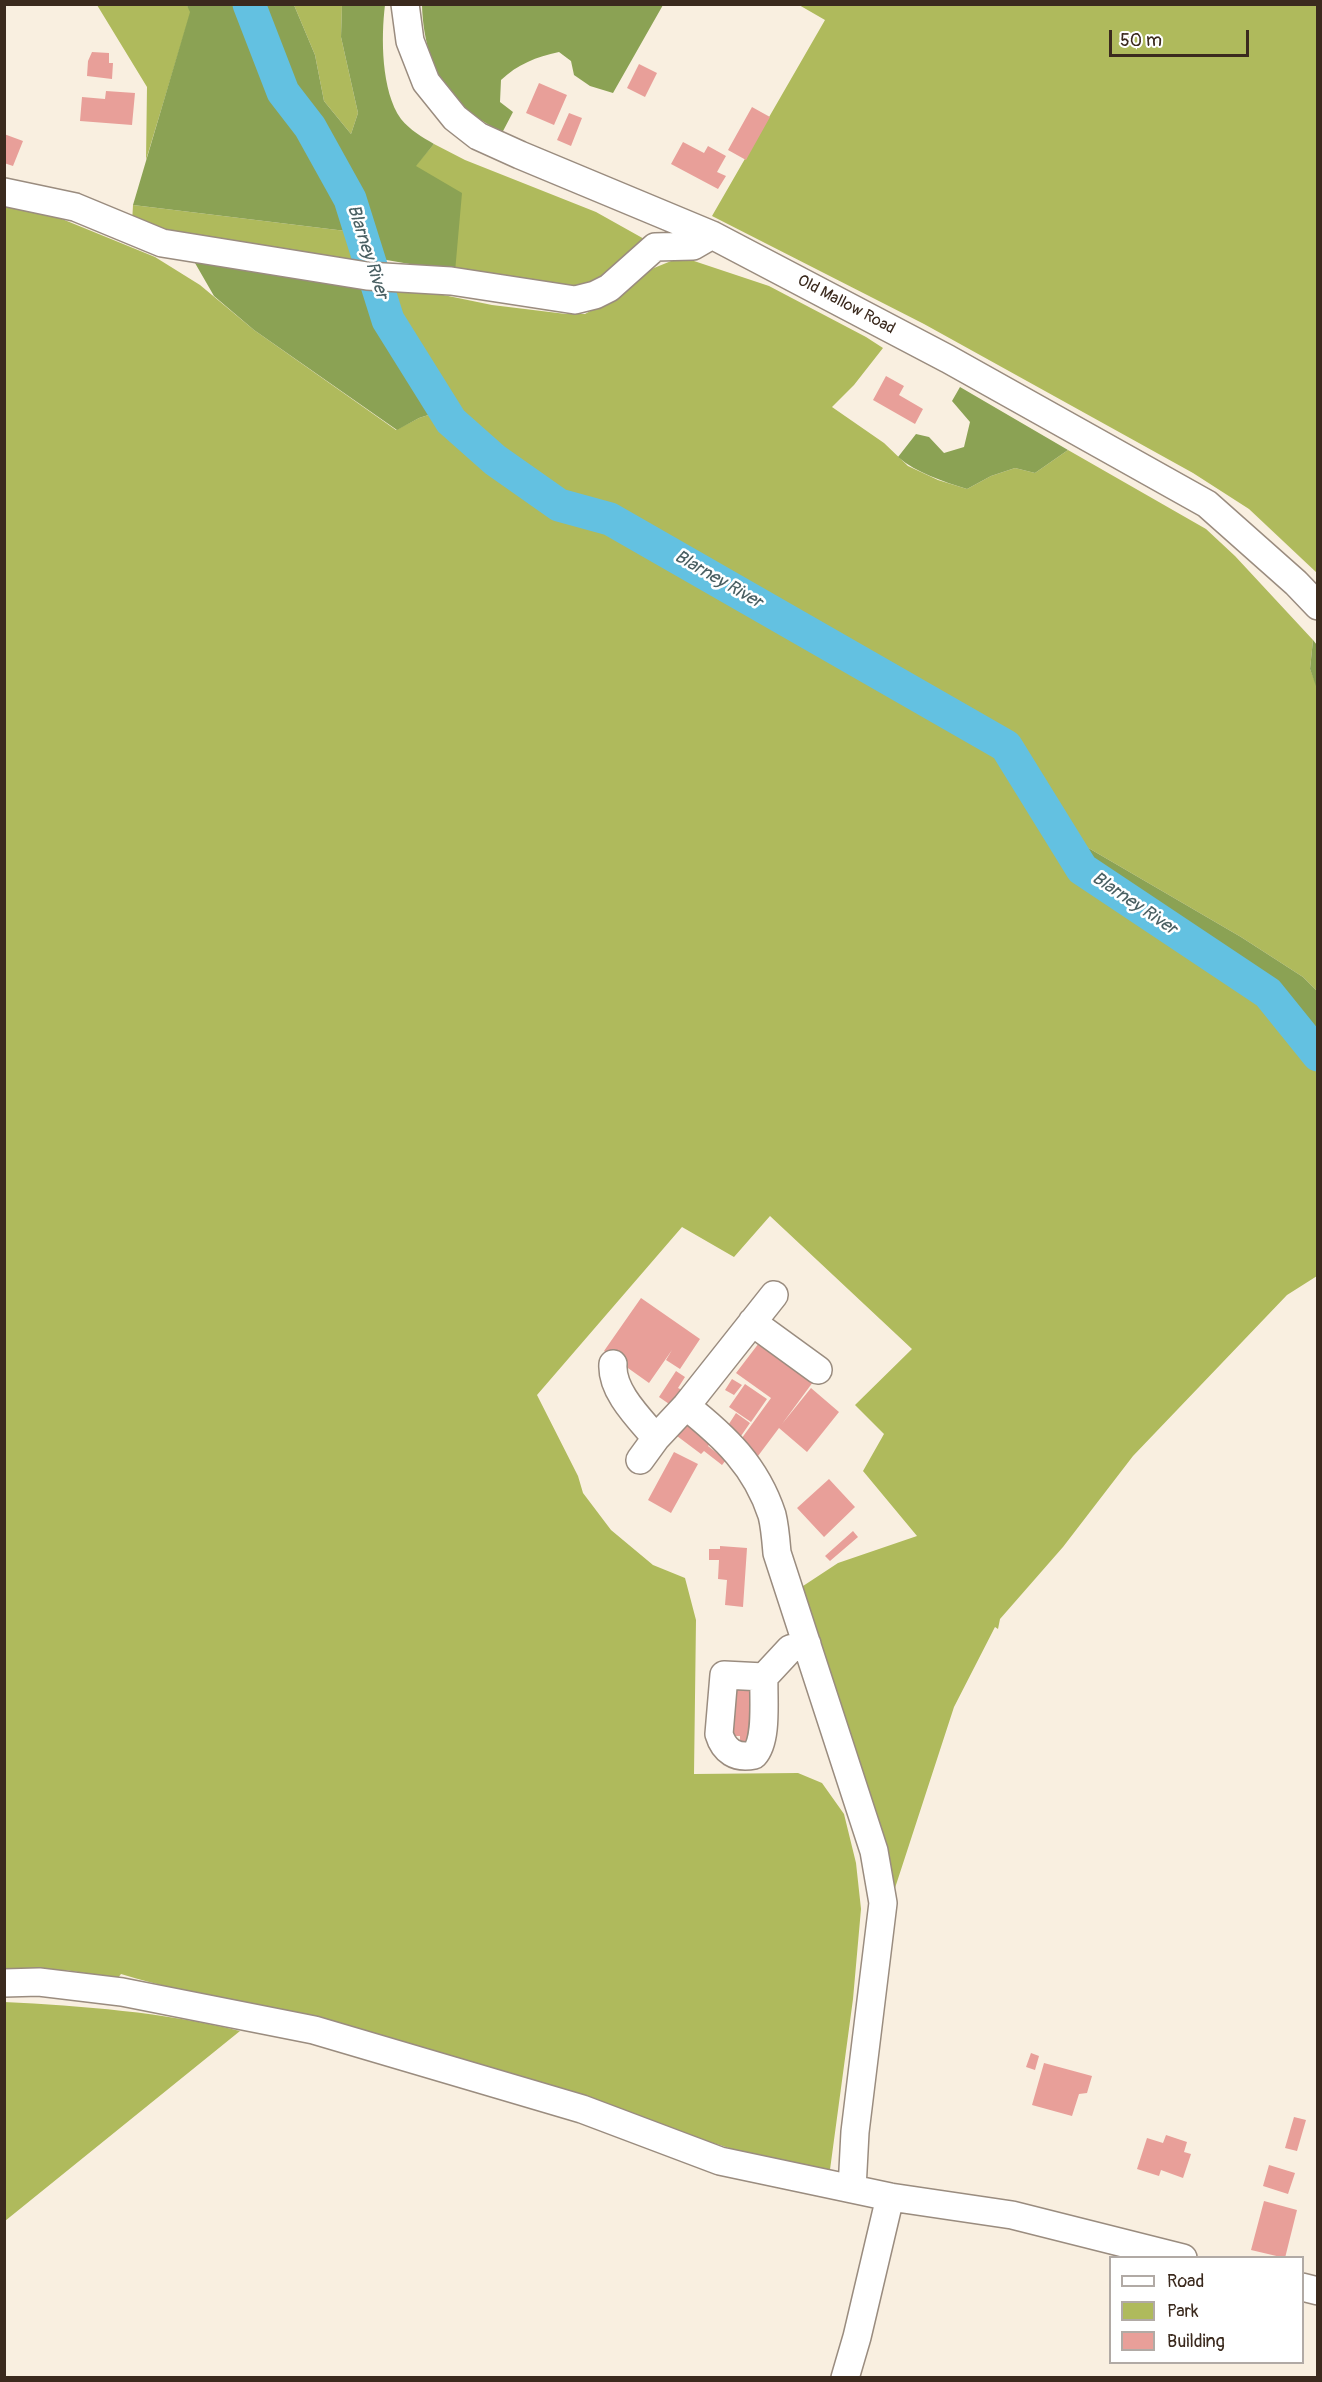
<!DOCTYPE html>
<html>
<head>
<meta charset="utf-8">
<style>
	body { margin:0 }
	#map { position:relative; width:1322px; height:2382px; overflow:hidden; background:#f9efe0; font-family:Pangolin,sans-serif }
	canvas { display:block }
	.frame { position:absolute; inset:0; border:6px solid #3b2a1e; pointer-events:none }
	.legend { position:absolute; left:1109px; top:2256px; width:195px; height:108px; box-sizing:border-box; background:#fff; border:2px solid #b1aaa5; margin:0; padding:8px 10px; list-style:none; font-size:18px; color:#3b2a1e }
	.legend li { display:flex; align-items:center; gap:12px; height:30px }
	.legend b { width:30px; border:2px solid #b1aaa5 }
	.scale { position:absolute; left:1109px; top:30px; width:140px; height:27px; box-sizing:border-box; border:3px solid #3b2a1e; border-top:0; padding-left:8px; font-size:18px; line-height:21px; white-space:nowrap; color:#3b2a1e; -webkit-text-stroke:4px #fff; paint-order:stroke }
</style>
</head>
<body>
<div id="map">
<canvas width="1322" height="2382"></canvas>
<div class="frame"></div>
<ul class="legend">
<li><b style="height:8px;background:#fff"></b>Road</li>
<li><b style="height:16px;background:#afba5c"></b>Park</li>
<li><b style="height:16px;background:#e89f99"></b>Building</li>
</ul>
<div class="scale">50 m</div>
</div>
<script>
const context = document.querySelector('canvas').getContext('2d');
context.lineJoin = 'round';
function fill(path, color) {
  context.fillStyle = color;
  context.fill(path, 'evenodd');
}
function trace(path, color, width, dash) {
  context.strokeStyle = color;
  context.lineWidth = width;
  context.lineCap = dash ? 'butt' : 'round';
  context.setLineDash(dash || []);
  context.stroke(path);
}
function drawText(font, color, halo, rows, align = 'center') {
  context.font = font + ' Pangolin,sans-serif';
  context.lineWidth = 5;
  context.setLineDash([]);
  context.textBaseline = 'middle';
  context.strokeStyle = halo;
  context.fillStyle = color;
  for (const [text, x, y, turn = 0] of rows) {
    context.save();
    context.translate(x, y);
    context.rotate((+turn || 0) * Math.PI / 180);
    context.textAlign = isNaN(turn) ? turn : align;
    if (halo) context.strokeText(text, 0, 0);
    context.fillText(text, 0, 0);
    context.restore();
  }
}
const green = new Path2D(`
	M97,5H186L191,11L146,160L147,87Z
	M294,5H342L341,37L358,113L351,134L324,101L315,55Z
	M799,5H1317V573L1249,509L1193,473L924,324L712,216L825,20Z
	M434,144L465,160L596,212L646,240C629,255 609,279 588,286C562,295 485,277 455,272L415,166Z
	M5,204L40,210L155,257L200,285L254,330L396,430L419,418L444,410L495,460L558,504L557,494L541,485L461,416L420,353L396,310L388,291L419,290L492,305L566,314H585L628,290L643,275L654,268L676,259L691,260L769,286L866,337L883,348L854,385L832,407L884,443L908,466L938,480L967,489L991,476L1015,468L1035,473L1068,450L1206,529L1235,556L1313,640L1310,669L1318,689L1317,991L1303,977L1241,937L1085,846L1075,849L1021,771L1027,779L1021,788L1071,868L1264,999L1317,1068V1276L1287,1295L1133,1456L1063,1547L1000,1619L998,1629L995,1627L954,1707L895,1888L800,1588L838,1563L917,1536L863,1471L884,1434L855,1405L912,1349L770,1216L734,1257L682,1227L537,1395L578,1476L583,1493L611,1530L653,1565L685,1578L696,1620L694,1774L798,1773L822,1783L844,1814L856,1863L861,1909L853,1999L829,2177C665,2133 506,2069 343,2025C270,2005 193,1996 121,1974L118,1978L65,1970L5,1974Z
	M133,205L354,232L363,265L132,223Z
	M4,2002C83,2006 163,2012 240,2031L5,2221Z`);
const forest = new Path2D(`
	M186,4L294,5L315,55L324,101L351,134L358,113L341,37L342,5H385C381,37 381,91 401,119C410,130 422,137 434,144L416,166L462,193L455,272L381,259L375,239L354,232L133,205L190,12Z
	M422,5H663L613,93L590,86L574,75L571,61L559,52C536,57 518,64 501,80L500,102L513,112L502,133C488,124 471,115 459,104C433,77 423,41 422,5Z
	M195,263L234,266L378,290L388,320L444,410L419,418L397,430L254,330L214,296Z
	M960,387L1068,450L1035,473L1015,468L991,476L967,489C942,481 917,473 898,457L916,434L929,437L944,453L964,447L970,422L952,401Z
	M1313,640L1317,645V689L1310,669Z
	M1085,846L1241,937L1303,977L1317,991V1045L1274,988L1084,866L1075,849Z`);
const river = new Path2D(`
	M249,4L283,92L310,127L350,199L388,320L451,421L495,460L559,505L610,519L1006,746L1082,869L1268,993L1318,1055`);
const building = new Path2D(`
	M92,52L109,53V63H113L112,79L87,76L88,61Z
	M639,64L657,73L645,97L627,88Z
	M539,83L567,95L554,125L526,113Z
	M106,91L135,93L132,125L80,121L82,97L105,99Z
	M752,107L770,117L746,160L728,150Z
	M569,113L582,118L571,146L557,140Z
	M4,134L23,141L13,166L4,163Z
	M683,142L704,153L708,146L726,156L717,172L726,176L718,189L671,164Z
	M886,376L904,386L899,395L923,409L915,424L873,400Z
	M641,1298L700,1339L680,1369L666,1360L672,1350L649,1383L604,1351Z
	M759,1343L813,1382L782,1424L811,1388L839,1412L807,1452L779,1428L758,1456L739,1442L771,1398L736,1373Z
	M676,1371L685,1377L678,1388L682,1390L672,1406L659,1397Z
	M732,1379L742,1385L734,1395L725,1390Z
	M745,1384L767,1399L751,1422L729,1407Z
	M736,1413L750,1423L741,1436L727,1427Z
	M686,1416L714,1438L708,1446L726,1460L722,1465L704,1451L701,1454L673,1433Z
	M674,1452L698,1464L671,1513L648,1500Z
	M829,1479L855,1507L824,1537L797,1508Z
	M853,1531L858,1537L830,1561L825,1556Z
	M720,1546L747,1548L743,1607L725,1605L727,1580L718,1579L719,1560H709V1549H720Z
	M733,1683L758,1684L753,1748H740V1736H730Z
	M1031,2053L1039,2056L1035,2070L1026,2067Z
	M1044,2063L1092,2076L1087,2093L1079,2094L1072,2116L1032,2105Z
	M1294,2117L1306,2120L1297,2151L1285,2148Z
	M1166,2135L1187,2142L1184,2152L1191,2154L1183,2178L1161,2170L1159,2176L1137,2169L1147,2138L1163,2143Z
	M1269,2165L1295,2173L1288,2194L1263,2186Z
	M1264,2201L1297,2210L1285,2258L1251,2250Z`);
const minor = new Path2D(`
	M405,4L410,41L426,82L455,118L478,136L520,155L712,235L948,359L1207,504L1296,583L1318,606
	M4,192L75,207L162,243L367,276L451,281L575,300L595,295L609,288L655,247L693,246L712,235
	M752,1322L818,1370
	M613,1364C611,1391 639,1418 656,1438
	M686,1406C725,1437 756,1466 772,1515C775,1527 776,1541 777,1553L874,1851L883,1903L855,2132L852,2189
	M640,1460L656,1438L686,1406L774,1295
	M764,1677L724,1675L719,1734C724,1751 736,1759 754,1755C768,1740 763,1698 764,1677L790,1649L807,1644
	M4,1983L39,1982L122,1992L314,2030L582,2109L720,2161L890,2197L1012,2215L1183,2258
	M1302,2287L1318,2291
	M845,2378L857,2337L890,2197`);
const streetNames = [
	["Old Mallow Road",846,305,28]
];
const waterNames = [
	["Blarney River",367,252,72],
	["Blarney River",718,580,30],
	["Blarney River",1134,904,34]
];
fill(green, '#afba5c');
fill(forest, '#8ba254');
trace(river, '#63c1e1', 33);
fill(building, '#e89f99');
trace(minor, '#9a8c7f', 30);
trace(minor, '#fff', 27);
drawText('16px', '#3b2a1e', '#fff', streetNames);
drawText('italic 18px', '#495f62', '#fff', waterNames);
</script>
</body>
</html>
